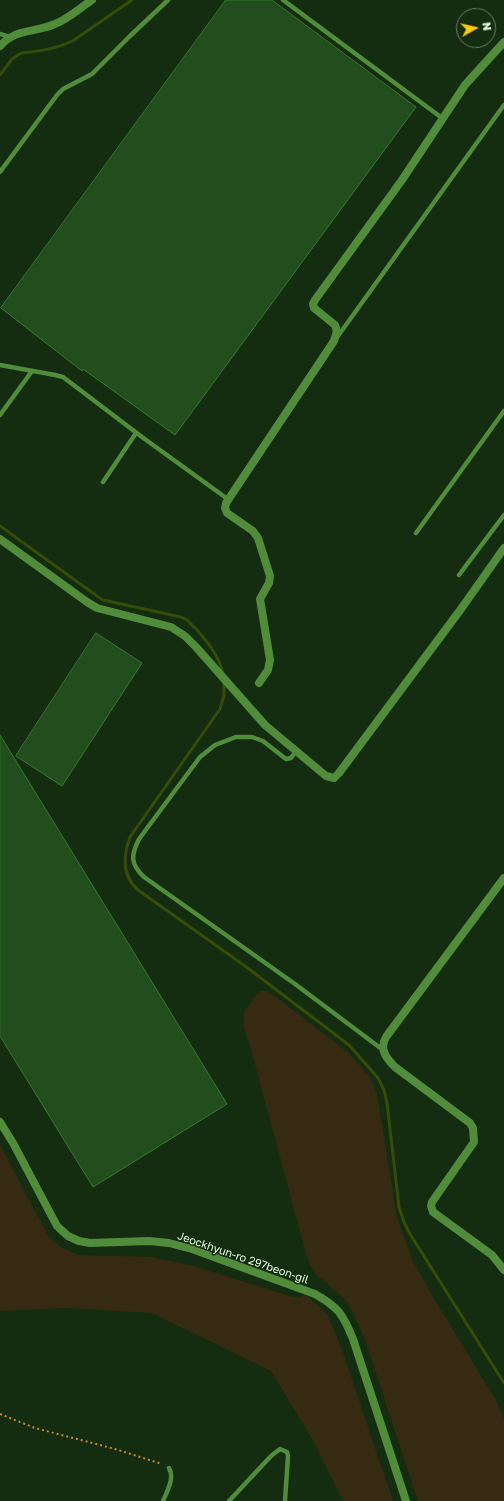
<!DOCTYPE html>
<html>
<head>
<meta charset="utf-8">
<style>
	body { margin:0 }
	#map { position:relative; width:504px; height:1501px; overflow:hidden; background:#142c10; font-family:"Golos Text",sans-serif }
	canvas { display:block }
	.north { position:absolute; left:456px; top:8px; width:40px; height:40px; box-sizing:border-box; background:#142c10; border:1px solid #668061; border-radius:50%; rotate:82deg; font-size:11px; font-weight:700; line-height:16px; text-align:center; color:#e2ffdb }
	.north::after { content:''; display:block; margin:auto; width:14px; height:18px; background:#ffcc07; clip-path:polygon(50% 0,100% 100%,50% 72%,0 100%) }
</style>
</head>
<body>
<div id="map">
<canvas width="504" height="1501"></canvas>
<div class="north">N</div>
</div>
<script>
const context = document.querySelector('canvas').getContext('2d');
context.lineJoin = 'round';
function fill(path, color) {
  context.fillStyle = color;
  context.fill(path, 'evenodd');
}
function trace(path, color, width, dash) {
  context.strokeStyle = color;
  context.lineWidth = width;
  context.lineCap = dash ? 'butt' : 'round';
  context.setLineDash(dash || []);
  context.stroke(path);
}
function drawText(font, color, halo, rows, align = 'center') {
  context.font = font + ' "Golos Text",sans-serif';
  context.lineWidth = 3;
  context.setLineDash([]);
  context.textBaseline = 'middle';
  context.strokeStyle = halo;
  context.fillStyle = color;
  for (const [text, x, y, turn = 0] of rows) {
    context.save();
    context.translate(x, y);
    context.rotate((+turn || 0) * Math.PI / 180);
    context.textAlign = isNaN(turn) ? turn : align;
    if (halo) context.strokeText(text, 0, 0);
    context.fillText(text, 0, 0);
    context.restore();
  }
}
const green = new Path2D(`
	M259,991H268L349,1053L370,1077L377,1094L397,1217L413,1261L430,1292L497,1402L504,1419V1501H418L365,1340L354,1314L347,1302L328,1284L317,1276L310,1265L305,1250L250,1046L244,1028V1012Z
	M0,1145L49,1237L61,1247L77,1255L150,1257L190,1265L290,1296L300,1298L305,1294L327,1314L333,1327L345,1358L393,1501H343L314,1442L271,1371L152,1313L67,1308L0,1311Z`);
const stream = new Path2D(`
	M0,75L12,59L21,53C40,51 57,49 74,40L132,0
	M0,526L97,596L103,600L181,617L187,620C200,632 221,656 223,675
	M224,682V695L220,709L130,837C123,856 122,876 138,890L245,966L349,1045L378,1078L384,1090L387,1103L399,1207L404,1222L410,1234L504,1383`);
const building = new Path2D(`
	M226,0H272L416,107L175,435L83,369L82,371L1,308Z
	M96,633L142,663L62,786L16,756Z
	M0,735L227,1104L93,1187L0,1036Z`);
const path = new Path2D(`
	M0,1414L35,1428L115,1449L162,1464`);
const service = new Path2D(`
	M283,0L442,118
	M0,34L10,37
	M0,172L57,95L63,89L92,74L130,36L168,0
	M338,336L504,105
	M0,365L55,375L63,377L142,437L229,500
	M0,415L32,371
	M103,482L136,433
	M416,533L504,411
	M459,575L504,515
	M296,751L291,758L286,759L263,741L252,737H236L215,745L200,757L139,839C131,855 130,864 144,877L295,984L383,1050
	M163,1501C167,1491 175,1478 169,1468
	M229,1501L271,1456L280,1449L287,1452L288,1456L285,1501`);
const minor = new Path2D(`
	M0,46C16,28 34,33 55,24C68,19 80,8 92,0
	M0,539L87,602L97,608L171,627L185,636L196,647L265,725L326,776L334,778L339,773L461,609L504,548
	M259,683L268,670L270,660L260,599L269,583L270,576L258,538L253,531L227,513L225,508L226,503L334,341C336,335 338,331 335,325L314,308L313,304L315,300L402,180L465,85L504,42
	M504,878L386,1037C379,1049 386,1058 395,1067L470,1123L473,1128L474,1142L432,1202L431,1206L433,1212L492,1255L504,1270
	M0,1122L13,1143L57,1226L68,1236L79,1241L90,1243L149,1241L169,1243L192,1249L315,1294C338,1307 343,1314 353,1339L406,1501`);
const streetNames = [
	["Jeockhyun-ro 297beon-gil",243,1258,19]
];
fill(green, '#362a13');
trace(stream, '#364c09', 3);
fill(building, '#214e1c');
trace(building, '#357a2d', 1);
trace(path, '#c28b2d', 2, [2, 3]);
trace(service, '#508c3a', 4.5);
trace(minor, '#508c3a', 8);
drawText('11px', '#e2ffdb', '#142c10', streetNames);
</script>
</body>
</html>
